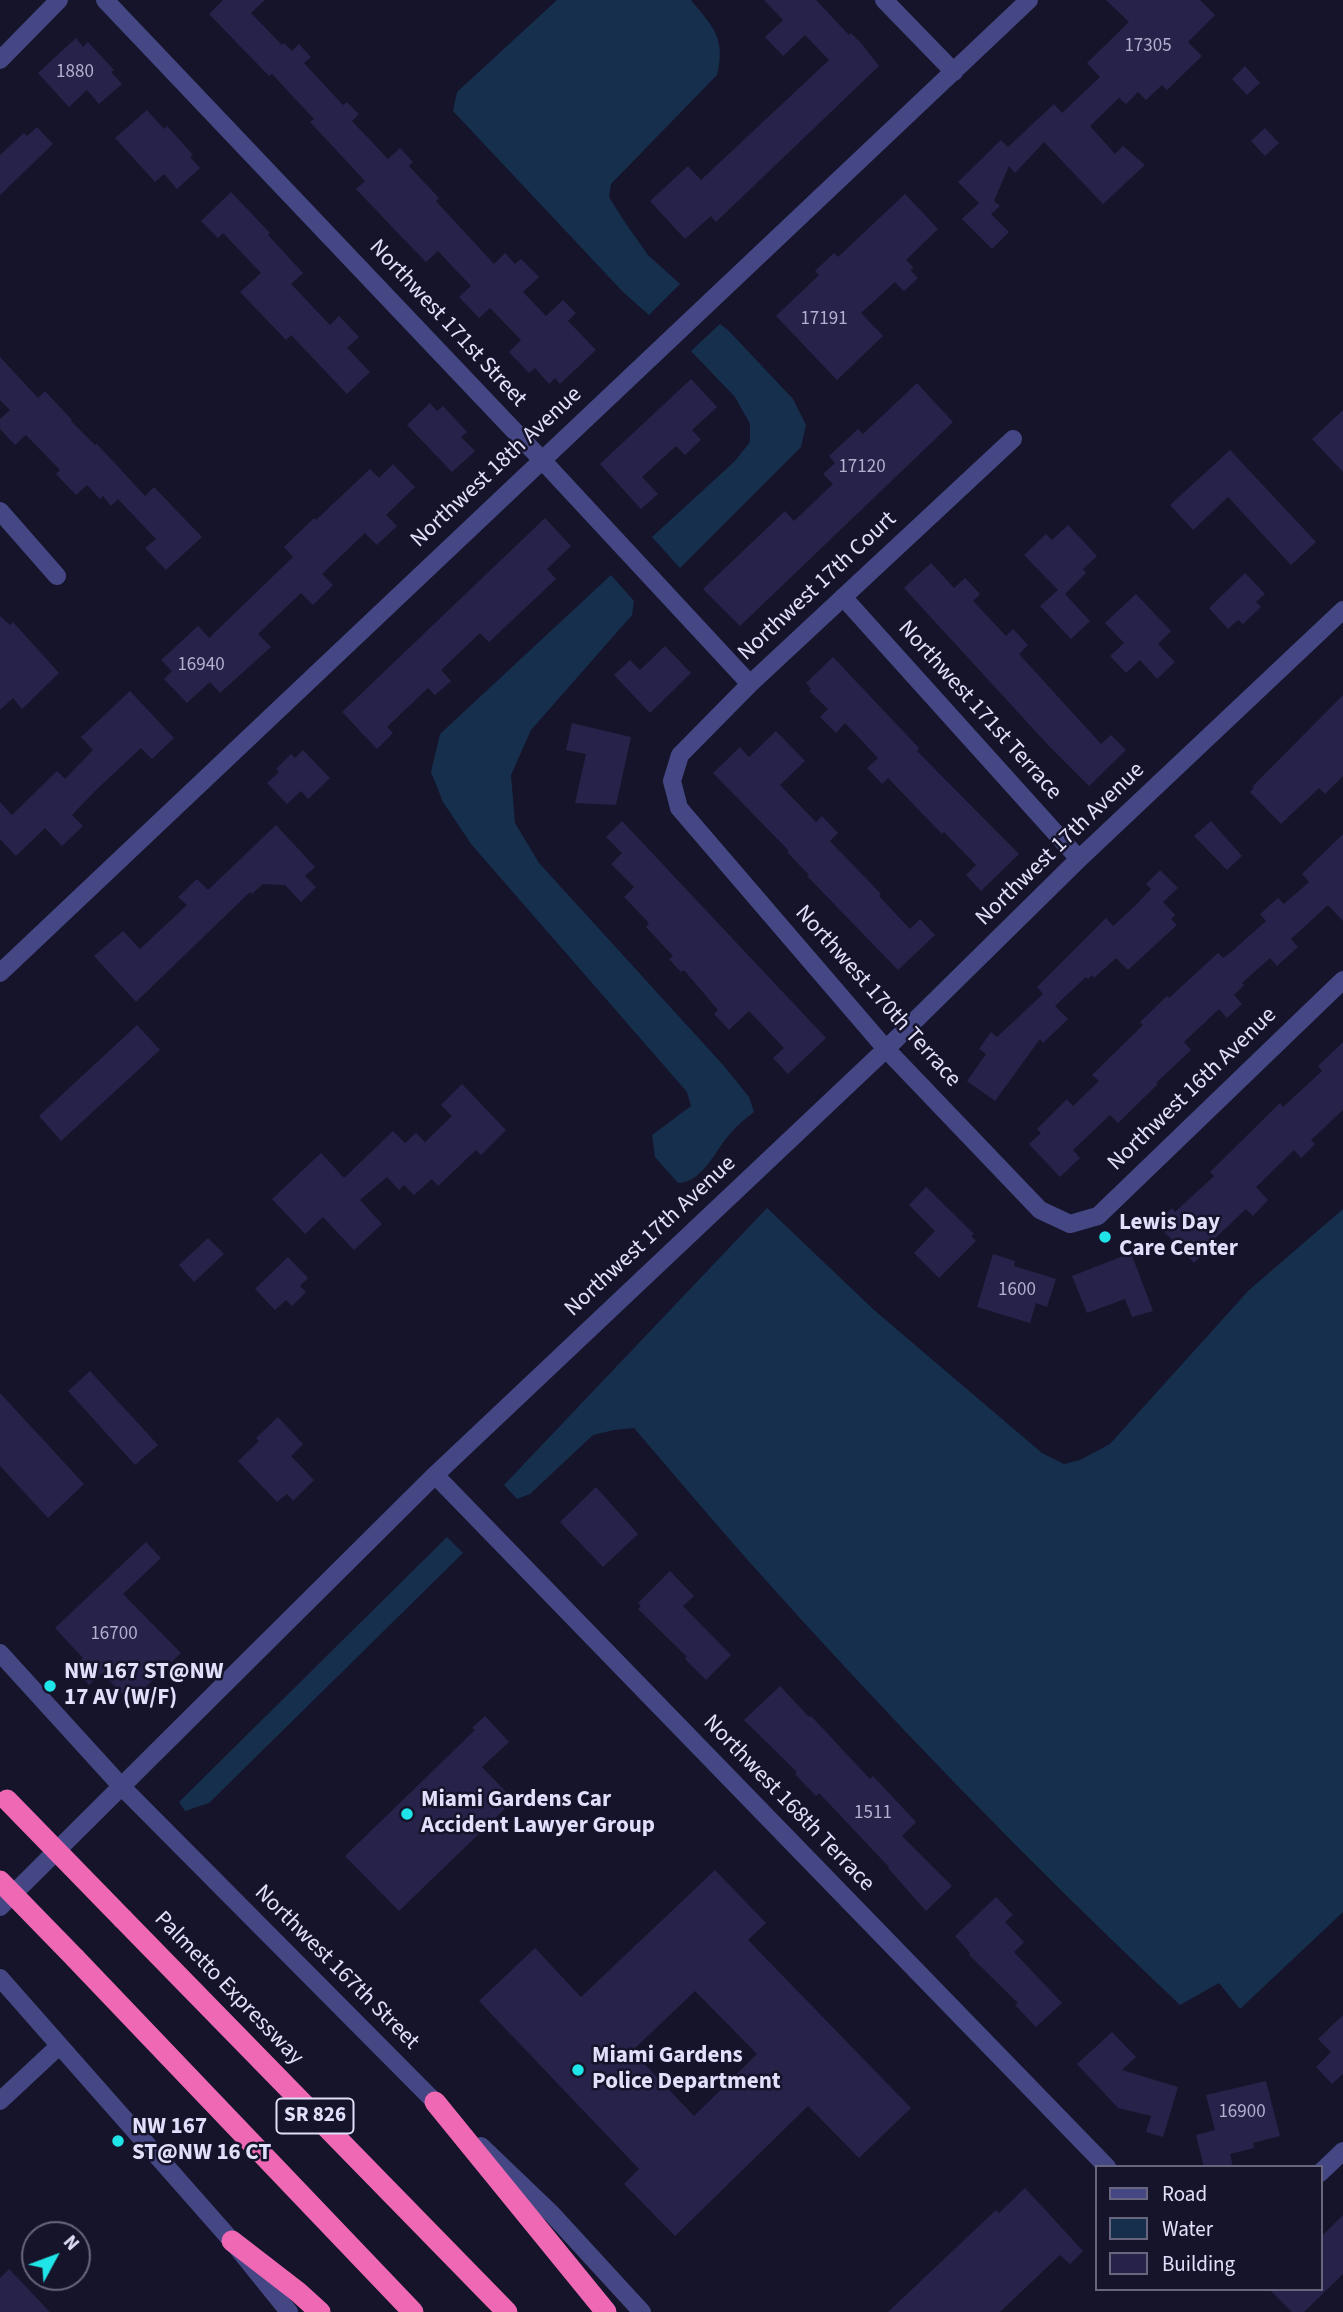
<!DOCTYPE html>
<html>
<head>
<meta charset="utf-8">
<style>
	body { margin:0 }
	#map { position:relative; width:1343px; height:2312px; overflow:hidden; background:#16142a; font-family:"Source Sans 3",sans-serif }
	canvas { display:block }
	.legend { position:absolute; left:1095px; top:2165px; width:228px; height:126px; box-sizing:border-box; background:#16142a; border:2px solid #67667e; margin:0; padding:9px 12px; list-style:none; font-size:21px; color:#e1e0fc }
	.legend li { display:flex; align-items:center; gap:14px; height:35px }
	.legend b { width:35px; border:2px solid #67667e }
	.north { position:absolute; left:21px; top:2221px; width:70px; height:70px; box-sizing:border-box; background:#16142a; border:2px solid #67667e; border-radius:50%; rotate:49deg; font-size:19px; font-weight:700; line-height:28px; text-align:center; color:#e1e0fc }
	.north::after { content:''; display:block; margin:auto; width:24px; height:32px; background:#20e5e8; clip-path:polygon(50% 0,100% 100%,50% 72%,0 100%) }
</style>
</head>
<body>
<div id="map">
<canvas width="1343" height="2312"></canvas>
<ul class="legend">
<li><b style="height:9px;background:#444784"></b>Road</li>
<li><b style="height:19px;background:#152f4d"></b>Water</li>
<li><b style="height:19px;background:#272249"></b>Building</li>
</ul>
<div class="north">N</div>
</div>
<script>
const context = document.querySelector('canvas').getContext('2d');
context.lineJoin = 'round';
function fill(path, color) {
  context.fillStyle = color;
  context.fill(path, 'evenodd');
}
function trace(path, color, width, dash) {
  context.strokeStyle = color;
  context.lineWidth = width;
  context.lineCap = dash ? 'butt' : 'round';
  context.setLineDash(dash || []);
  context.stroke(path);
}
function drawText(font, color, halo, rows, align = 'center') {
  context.font = font + ' "Source Sans 3",sans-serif';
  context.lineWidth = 5;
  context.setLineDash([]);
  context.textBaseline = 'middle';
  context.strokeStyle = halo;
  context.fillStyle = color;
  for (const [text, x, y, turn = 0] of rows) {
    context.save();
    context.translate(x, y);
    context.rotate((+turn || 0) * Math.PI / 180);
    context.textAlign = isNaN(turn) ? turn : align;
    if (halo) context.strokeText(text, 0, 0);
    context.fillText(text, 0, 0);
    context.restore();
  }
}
const water = new Path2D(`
	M557,0H691C713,27 726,38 717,75L611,184L609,197L624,221L648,255L680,284L649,315L623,292L453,111L457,92Z
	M720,324L728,330L793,399L806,425L801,447L680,568L652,537L734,462L750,442V424L735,397L691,351Z
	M611,575L634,601L632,615L531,730L511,775L515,823L539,863L724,1066L749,1097L754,1112C745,1119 736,1126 729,1135C714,1152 703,1182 678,1183L655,1157L652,1135L691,1106L687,1092L471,844L443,802L431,772L440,734Z
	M767,1208L874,1310L1042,1453L1064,1464L1080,1460L1110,1444L1249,1290L1343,1209V1912L1240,2009L1219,1983L1180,2005C1028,1862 883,1712 745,1557C707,1514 671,1471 634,1428L614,1430L593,1435L530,1494L517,1499L504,1485Z
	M447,1537L463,1553L209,1803L185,1811L179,1802Z`);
const building = new Path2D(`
	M223,0H265L251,13L282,45L284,43L292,51L299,44L311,57L304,63L343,105L347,102L359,114L352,121L388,159L400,148L413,162L409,166L439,198L436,201L494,264L505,253L515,264L521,259L539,277L523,292L546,316L563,300L576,313L568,321L596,350L560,384L555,378L549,384L535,368L529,373L509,352L521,340L490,308L479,318L459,297L471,286L438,251L426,262L393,228L356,189L365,181L310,122L314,119L272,74L269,76L209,14Z
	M764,0H816L849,35L851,33L861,43L879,66L716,222L711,216L685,239L650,201L688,166L701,180L829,60L805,35L783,56L765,37L783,20Z
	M1106,0H1200L1215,15L1188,42L1202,56L1167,90L1162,85L1146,100L1138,92L1126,104L1119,98L1090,126L1115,154L1123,146L1145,165L1103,204L1044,142L1015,173L1009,166L994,201L1000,206L991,214L1009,232L992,249L962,219L979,203L958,182L1001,140L1008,147L1054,104L1062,113L1100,77L1087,63L1129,22Z
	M76,38L83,47L88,42L114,70L111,72L122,84L99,104L87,90L69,107L38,73Z
	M1245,66L1260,83L1247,95L1232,79Z
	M147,110L164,129L167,126L193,155L190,157L200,168L177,189L164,174L155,182L115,138Z
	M37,127L53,144L0,195V155L24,133L27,136Z
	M1265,128L1279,143L1265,156L1251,141Z
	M231,192L270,233L268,235L303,273L291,284L330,325L339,316L359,337L347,348L370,372L347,394L291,335L286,340L240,292L261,273L223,233L218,238L201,221Z
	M905,194L938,229L906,260L914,268L910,270L918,278L904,291L895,282L861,313L883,336L837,380L776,316L819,275L815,271L834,253L838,257Z
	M0,357L38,398L45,391L72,420L71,421L95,445L97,444L145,496L154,487L202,537L166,570L145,548L156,539L118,499L111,506L103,496L100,499L87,485L76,495L56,474L60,470L26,435L15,445L0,429V419L10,410L0,400Z
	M691,379L717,407L692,430L701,440L685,455L676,446L642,477L658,494L641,509L600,464Z
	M917,383L953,422L740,626L703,589L785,511L794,521L833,484L823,474L835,463L829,456L858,429L863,434Z
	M430,403L437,411L443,406L467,432L461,437L475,451L452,472L407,425Z
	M1343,410V472L1312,439Z
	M1230,450L1316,542L1291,565L1228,497L1193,530L1170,505Z
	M393,464L415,487L386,515L397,526L377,545L365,533L322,574L333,585L313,605L301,593L258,634L271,647L220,693L210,682L187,703L164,679L172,671L161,660L198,626L209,638L293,557L284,547L314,518L316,520L370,469L379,478Z
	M545,518L571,546L547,569L556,579L489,642L480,633L441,670L451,681L435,695L428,688L387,727L393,733L377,749L342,712Z
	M1068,525L1097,556L1083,569L1086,573L1065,594L1090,621L1071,639L1040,606L1058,590L1024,555L1046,534L1052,540Z
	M931,563L954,588L965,578L980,594L973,601L1006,636L1013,629L1028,645L1019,654L1101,744L1111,735L1126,750L1089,786L1049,746L904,588Z
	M1245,573L1265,594L1256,602L1261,607L1243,624L1238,620L1228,629L1209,608Z
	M1136,594L1171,631L1158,644L1175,662L1157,679L1140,660L1126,673L1110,656L1124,643L1105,623Z
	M0,616L10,625L13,622L59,673L22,709L13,698L0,710Z
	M665,646L691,673L650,713L614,675L630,660L640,670Z
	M833,657L919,748L917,751L1019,854L981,891L966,875L976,865L944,832L942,834L888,778L882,784L867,768L878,758L845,723L836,733L820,717L828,709L809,691L811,689L806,683Z
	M130,691L174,738L152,759L141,748L95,791L72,815L83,826L62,846L45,828L16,856L0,839V802L12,815L57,771L65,779L93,750L81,737Z
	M1343,695V776L1325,794L1319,788L1281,824L1250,792L1254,788L1252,787Z
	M572,723L631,737L616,805L575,803L586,754L566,750Z
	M776,731L805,761L780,785L816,822L822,816L838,833L830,841L881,894L879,896L910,929L920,919L935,935L898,970L807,876L809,875L787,852L789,851L713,773L740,747L749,757Z
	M303,750L330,778L308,799L301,791L287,804L267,783L279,772L276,769L291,754L295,758Z
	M622,821L826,1038L788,1074L773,1058L784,1048L749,1011L729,1030L714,1014L718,1010L684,970L681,972L669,959L673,956L646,927L649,923L624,897L634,887L611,864L622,853L606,837Z
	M1211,821L1242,856L1227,870L1194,836Z
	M276,825L315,867L305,876L316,887L301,902L285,885L263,884L252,894L250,892L136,1002L94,956L123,931L140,949L187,905L178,897L197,879L208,890Z
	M1343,834V921L1328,905L1291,939L1298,947L1277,966L1270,958L1242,983L1244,985L1234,995L1242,1004L1227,1018L1219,1009L1184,1042L1191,1050L1156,1083L1158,1084L1118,1123L1110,1115L1073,1150L1080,1158L1060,1177L1029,1144L1041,1133L1037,1129L1067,1099L1073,1106L1099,1081L1092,1075L1143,1025L1140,1022L1167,996L1169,998L1218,953L1223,958L1230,953L1266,921L1260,914L1278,898L1284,904L1309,882L1302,874Z
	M1160,870L1178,888L1163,902L1175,915L1171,919L1177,925L1128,970L1116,958L1094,978L1092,975L1088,979L1086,977L1055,1006L1068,1019L1043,1043L1040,1039L995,1101L967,1081L986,1054L979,1049L991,1032L997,1037L1043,994L1037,987L1106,918L1113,926L1135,906L1151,889L1146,884Z
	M137,1025L160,1050L61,1141L39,1116Z
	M1343,1042V1110L1311,1140L1315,1144L1301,1158L1294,1150L1256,1187L1268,1200L1253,1216L1246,1209L1208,1245L1210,1247L1194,1263L1156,1223L1172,1208L1175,1212L1214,1176L1210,1172L1280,1103L1283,1107L1322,1071L1318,1066Z
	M462,1084L506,1130L481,1155L476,1150L438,1186L432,1179L414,1195L404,1185L399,1190L387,1177L360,1200L382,1224L354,1250L323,1217L305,1234L272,1199L321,1153L344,1178L393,1131L405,1143L416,1133L425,1142L452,1116L441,1105Z
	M926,1187L974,1234L971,1236L976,1241L939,1278L914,1253L935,1231L909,1205Z
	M208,1238L224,1254L194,1282L179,1265Z
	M1131,1253L1153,1311L1132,1317L1125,1299L1087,1313L1072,1276Z
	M993,1254L1015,1261L1014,1266L1056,1279L1047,1307L1036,1303L1030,1323L977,1307Z
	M288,1257L308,1278L300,1286L306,1292L292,1306L286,1300L275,1310L255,1289Z
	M90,1371L158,1445L135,1465L68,1391Z
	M0,1393L84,1484L48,1518L0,1466Z
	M278,1417L303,1444L291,1456L314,1480L293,1501L287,1494L277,1502L238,1461L259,1441L256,1438Z
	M596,1487L638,1534L603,1567L560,1522Z
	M146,1542L161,1558L123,1594L181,1653L130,1702L102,1673L89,1685L73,1667L83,1658L55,1628Z
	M670,1571L694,1596L683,1606L731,1655L706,1680L685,1659L687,1657L638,1609L641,1606L638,1603Z
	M780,1686L809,1717L811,1716L870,1779L873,1776L916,1822L902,1836L952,1886L926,1911L888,1868L889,1867L819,1793L816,1796L795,1774L797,1772L744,1720Z
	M485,1716L509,1742L482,1767L514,1800L399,1911L345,1856L475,1730L472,1728Z
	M715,1870L766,1923L748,1940L911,2108L859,2158L808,2106L675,2236L624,2184L639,2169L479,2001L535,1948L581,1997ZM695,1991L757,2054L694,2116L632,2051Z
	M996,1897L1013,1915L1005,1922L1024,1942L1014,1952L1062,2003L1036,2027L1015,2005L1018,2003L969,1955L970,1953L955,1936Z
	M1343,2015V2074L1332,2084L1316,2067L1331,2052L1318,2039Z
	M1112,2032L1136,2057L1122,2070L1178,2087L1163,2137L1146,2132L1151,2116L1118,2108L1077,2064Z
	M1266,2081L1280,2136L1253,2143L1254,2148L1230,2154L1233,2167H1204L1196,2135L1215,2130L1206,2095Z
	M1025,2188L1083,2251L1070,2264L1060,2255L1000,2312H888L996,2210L999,2213Z
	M1343,2215V2274L1304,2312H1292L1269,2289H1320V2238Z
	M9,2269L50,2312H0V2278Z`);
const minor = new Path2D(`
	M105,0L542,460L750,684
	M884,0L954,72
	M0,60L59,0
	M1013,439L750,684L680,755L672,781L679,808L886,1049L1040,1210L1070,1224L1098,1216L1343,980
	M0,511L57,576
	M843,597L1079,859
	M0,973L1029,0
	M435,1475L1107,2167
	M0,1653L122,1787L443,2110
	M0,1907L435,1475L886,1049L1079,859L1343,610
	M0,1978L232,2241L289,2312
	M0,2101L59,2046
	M481,2146L552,2214L642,2312
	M1320,2173L1343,2151`);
const highway = new Path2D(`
	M123,1919L507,2312
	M75,1958L413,2312
	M435,2102L606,2312
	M232,2241L298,2292L320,2312`);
const highwayBridge = new Path2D(`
	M7,1800L123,1919
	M0,1881L75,1958`);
const markers = [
	[1105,1237,7,"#20e5e8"],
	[50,1686,7,"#20e5e8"],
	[407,1814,7,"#20e5e8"],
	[578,2070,7,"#20e5e8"],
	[118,2141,7,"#20e5e8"]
];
const numberNames = [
	["17305",1148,47],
	["1880",75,73],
	["17191",824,320],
	["17120",862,468],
	["16940",201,666],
	["1600",1017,1291],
	["16700",114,1635],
	["1511",873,1814],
	["16900",1242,2113]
];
const shields = [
	[315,2116,77]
];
const shieldNames = [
	["SR 826",315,2116]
];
const streetNames = [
	["Northwest 171st Street",447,324,47],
	["Northwest 18th Avenue",497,468,-43],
	["Northwest 17th Court",818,587,-43],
	["Northwest 171st Terrace",979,711,48],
	["Northwest 17th Avenue",1061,845,-44],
	["Northwest 170th Terrace",877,997,48],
	["Northwest 16th Avenue",1193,1090,-44],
	["Northwest 17th Avenue",651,1237,-43],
	["Northwest 168th Terrace",788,1804,46],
	["Northwest 167th Street",336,1968,45],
	["Palmetto Expressway",228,1989,46]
];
const poiNames = [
	["Lewis Day",1119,1224],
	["Care Center",1119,1250],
	["NW 167 ST@NW",64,1673],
	["17 AV (W/F)",64,1699],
	["Miami Gardens Car",421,1801],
	["Accident Lawyer Group",421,1827],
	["Miami Gardens",592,2057],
	["Police Department",592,2083],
	["NW 167",132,2128],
	["ST@NW 16 CT",132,2154]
];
fill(water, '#152f4d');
fill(building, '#272249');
trace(minor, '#444784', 18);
trace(highway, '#ef68b4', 21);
trace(highwayBridge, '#ef68b4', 21);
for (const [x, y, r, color] of markers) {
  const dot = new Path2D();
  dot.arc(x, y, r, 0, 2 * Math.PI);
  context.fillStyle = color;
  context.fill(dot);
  trace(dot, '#16142a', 2.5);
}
drawText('19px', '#b2b0cf', null, numberNames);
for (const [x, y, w] of shields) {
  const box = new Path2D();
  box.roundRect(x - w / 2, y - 17.5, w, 35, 5);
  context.fillStyle = '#16142a';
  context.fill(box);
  trace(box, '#e1e0fc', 2);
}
drawText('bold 21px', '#e1e0fc', null, shieldNames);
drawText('23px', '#e1e0fc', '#16142a', streetNames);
drawText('bold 23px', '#e1e0fc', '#16142a', poiNames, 'left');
</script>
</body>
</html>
